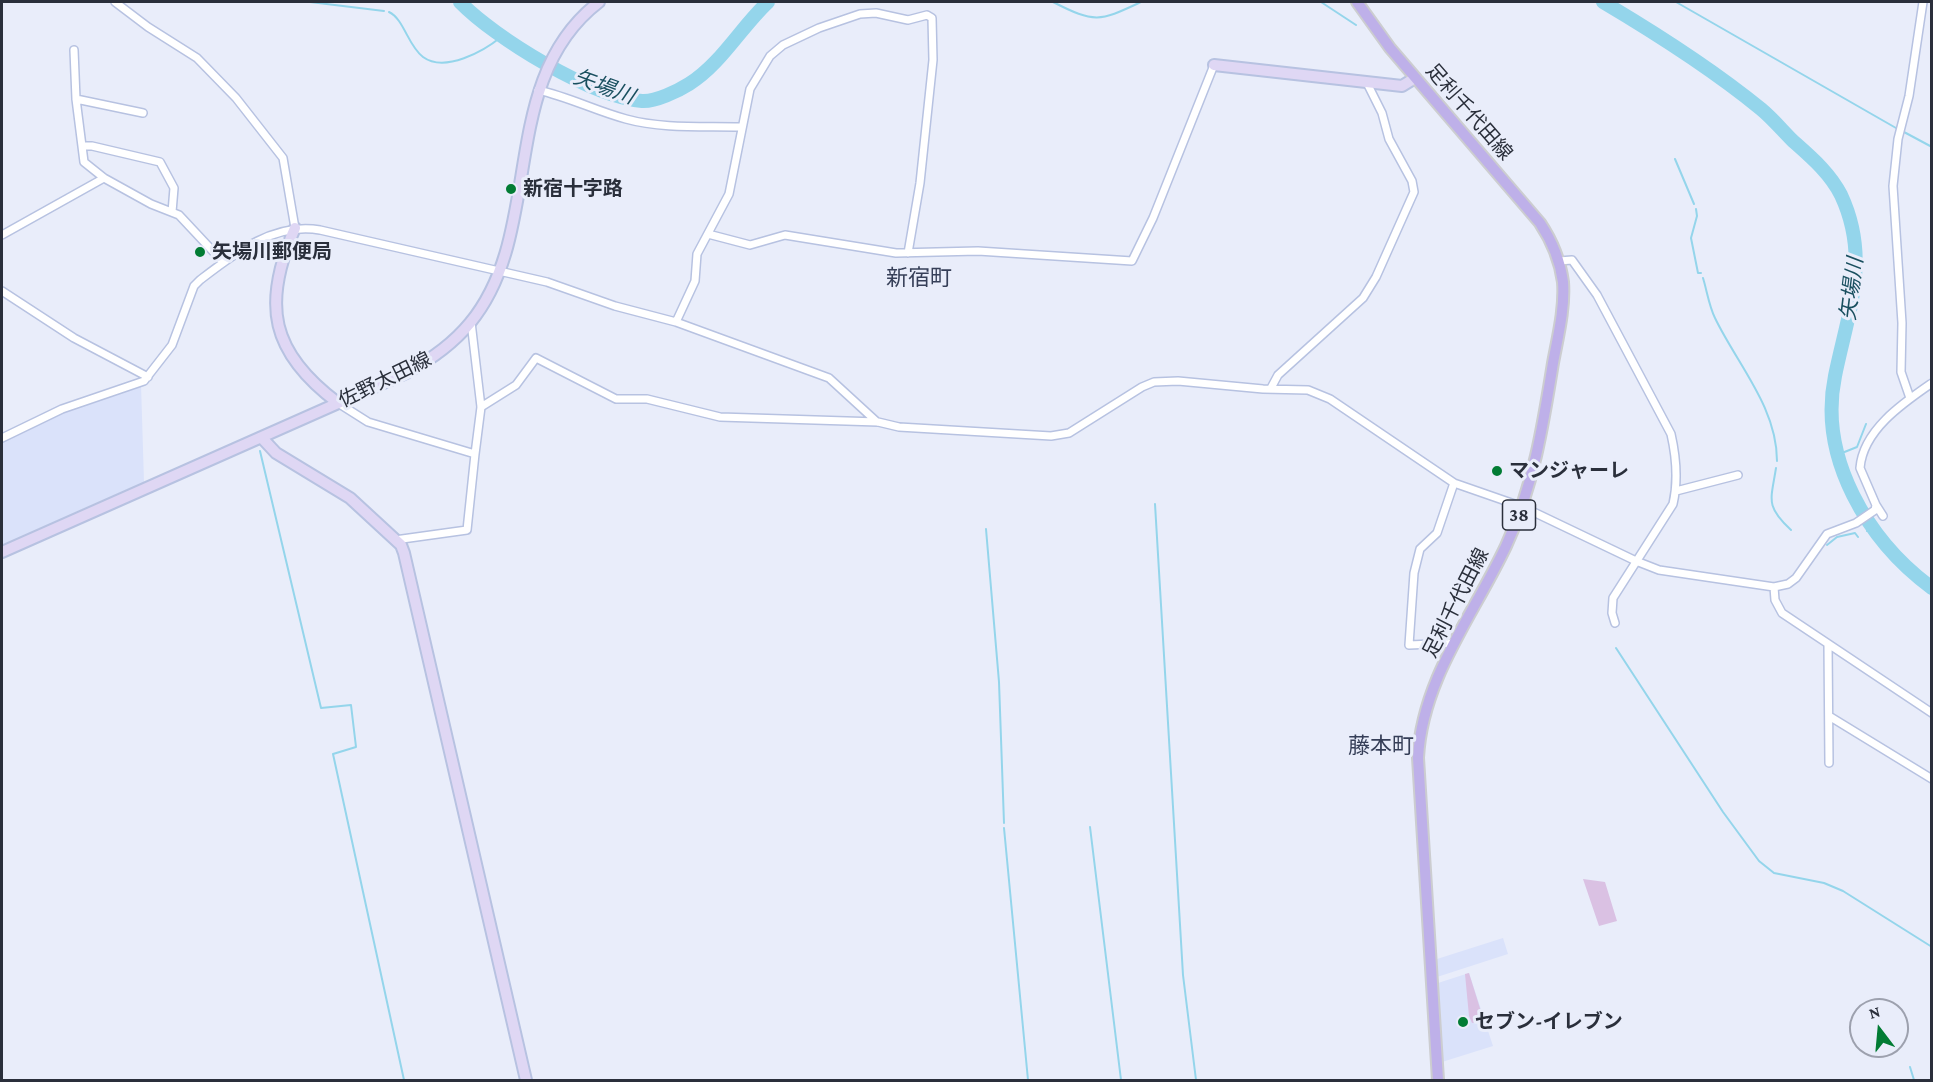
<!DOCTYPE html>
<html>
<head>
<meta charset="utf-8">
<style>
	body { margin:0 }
	#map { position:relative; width:1933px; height:1082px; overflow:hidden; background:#e9edfa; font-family:"Crimson Pro",serif }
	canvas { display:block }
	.frame { position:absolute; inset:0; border:3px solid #2a2f3b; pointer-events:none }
	.north { position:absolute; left:1849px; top:998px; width:60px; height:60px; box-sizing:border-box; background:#e9edfa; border:2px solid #9da1ae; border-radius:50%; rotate:344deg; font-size:16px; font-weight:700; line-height:24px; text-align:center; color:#2a2f3b }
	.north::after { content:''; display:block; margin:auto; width:21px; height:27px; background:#027c34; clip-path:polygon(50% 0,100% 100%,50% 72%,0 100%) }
</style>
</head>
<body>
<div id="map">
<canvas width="1933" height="1082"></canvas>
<div class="frame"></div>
<div class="north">N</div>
</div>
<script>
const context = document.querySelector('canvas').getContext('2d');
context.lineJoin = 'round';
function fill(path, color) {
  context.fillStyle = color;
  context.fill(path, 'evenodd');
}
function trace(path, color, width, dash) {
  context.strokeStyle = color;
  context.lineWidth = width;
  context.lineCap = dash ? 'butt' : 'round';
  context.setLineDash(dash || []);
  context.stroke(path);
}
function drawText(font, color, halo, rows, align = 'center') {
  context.font = font + ' "Crimson Pro","Noto Sans JP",serif';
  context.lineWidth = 6;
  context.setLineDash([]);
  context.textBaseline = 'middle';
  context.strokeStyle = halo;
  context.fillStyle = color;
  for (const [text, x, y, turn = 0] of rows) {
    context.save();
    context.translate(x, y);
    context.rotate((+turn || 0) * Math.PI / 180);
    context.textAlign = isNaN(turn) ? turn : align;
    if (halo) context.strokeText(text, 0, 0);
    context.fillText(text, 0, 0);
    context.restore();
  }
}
const built = new Path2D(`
	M141,384L144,482L2,545V443L64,412Z
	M1503,938L1508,954L1437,977V959Z
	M1469,973L1493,1046L1442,1062L1438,983Z`);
const green = new Path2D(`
	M1583,879L1605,882L1617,921L1599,926Z
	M1469,973L1484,1021L1472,1023L1469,1016L1465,974Z`);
const stream = new Path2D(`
	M310,2L384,11
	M1053,2C1096,24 1100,21 1141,2
	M1321,2L1356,25
	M1676,2L1896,128
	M389,12C404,19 408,46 423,57C445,73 484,51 501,37
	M1904,132L1932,147
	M1675,159L1694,204
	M1696,209L1697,216L1691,238L1698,273H1701
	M1703,278C1707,291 1709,306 1715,318C1737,364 1777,407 1777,461
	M260,451L321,708L351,705L356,747L333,754L404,1080
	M1837,455L1857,447L1866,424
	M1776,468C1771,500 1765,506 1791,530
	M1155,504L1183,975L1196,1080
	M986,529L999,682L1004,823
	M1867,531L1873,528
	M1827,545L1837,537L1855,533L1858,537
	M1616,648L1723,812L1759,861L1774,873L1824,883L1843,891L1932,947
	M1090,827L1121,1080
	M1004,828L1028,1080
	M1910,1067L1914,1080`);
const river = new Path2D(`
	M460,2C495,38 591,97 642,101C655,102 678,91 689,84C721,64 741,27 768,2
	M1603,2C1657,34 1712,69 1761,109C1772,118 1782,130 1793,141C1811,157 1830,173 1841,195C1871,259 1848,312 1835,376C1818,458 1868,541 1932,588`);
const street = new Path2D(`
	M115,2L148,27L197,58L236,98L283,158L295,228
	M74,50L76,99L84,162L104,178L151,204L179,215L223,262
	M538,90C569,97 596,111 626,119C662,129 703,126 740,127
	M76,99L143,113
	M83,146H92L160,162L174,188L172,212
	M708,234L750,245L785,235L896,253L978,251L1132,261L1153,218L1214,65
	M2,235L104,178
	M1559,261L1572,260L1597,295L1671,434C1676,456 1678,482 1673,504L1613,598L1612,613L1615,623
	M2,291L74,338L148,377
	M471,322L481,407L475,454
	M676,322L695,281L697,254L729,194L750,89L770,56L783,45L819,28L860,14L876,13L908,20L927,15L932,18L933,60L920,183L908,253
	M1271,388L1278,375L1363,298L1376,277L1414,192L1412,181L1389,139L1382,113L1367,83
	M1910,398L1901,372L1902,323L1893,186L1898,139L1909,96L1923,2
	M338,403L368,422L475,454L467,530L395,540
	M481,407L516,385L536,358L616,399H647L720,417L878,422L899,427L1051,436L1069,433L1142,387L1154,382L1178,381L1263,389L1308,390L1330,399L1454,483L1523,507L1636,561L1659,570L1774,587L1788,584L1796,578L1827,534L1856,523L1875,510L1876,505L1860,468C1863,430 1903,403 1932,383
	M2,438L62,409L144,381L172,345L194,286L200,280C235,253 274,222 320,230L547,282L615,306L676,322L829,378L877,422
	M1454,483L1437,533L1420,549L1414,573L1409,645L1455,643
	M1676,491L1738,475
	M1876,505L1883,516
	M1774,587L1775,600L1782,613L1932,713
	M1828,644L1829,763
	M1829,716L1932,779`);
const secondary = new Path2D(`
	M1214,65L1402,86L1415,78
	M295,228C261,305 271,353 338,403
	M262,438L276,453L350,498L401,545L404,553L526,1080
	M2,552L406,373C430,360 452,345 470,323C546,231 496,81 599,2`);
const primary = new Path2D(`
	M1357,2L1390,48L1540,223C1552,241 1560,260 1563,282C1565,308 1558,336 1553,363C1543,426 1533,488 1506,546C1473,616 1422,679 1418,758L1438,1080`);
const markers = [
	[511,189,6,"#027c34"],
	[200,252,6,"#027c34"],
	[1497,471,6,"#027c34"],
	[1463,1022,6,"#027c34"]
];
const shields = [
	[1519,515,33]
];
const shieldNames = [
	["38",1519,515]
];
const streetNames = [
	["足利千代田線",1469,112,49],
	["佐野太田線",385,380,-26],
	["足利千代田線",1456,603,-63]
];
const poiNames = [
	["新宿十字路",523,189],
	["矢場川郵便局",212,252],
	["マンジャーレ",1509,471],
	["セブン-イレブン",1475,1022]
];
const waterNames = [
	["矢場川",604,87,20],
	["矢場川",1852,289,-83]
];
const quarterNames = [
	["新宿町",919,278],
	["藤本町",1381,746]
];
fill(built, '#dae2fa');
fill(green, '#dac1e3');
trace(stream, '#94d5eb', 2);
trace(river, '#94d5eb', 14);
trace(street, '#b7c2e1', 10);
trace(secondary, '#b7c2e1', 14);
trace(primary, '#cccdd0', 14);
trace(street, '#fff', 7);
trace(secondary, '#dfd7f4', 10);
trace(primary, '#beb0e9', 10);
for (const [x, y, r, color] of markers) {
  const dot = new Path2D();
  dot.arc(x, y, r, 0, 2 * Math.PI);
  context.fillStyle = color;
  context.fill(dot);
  trace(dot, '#e9edfa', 2);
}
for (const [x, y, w] of shields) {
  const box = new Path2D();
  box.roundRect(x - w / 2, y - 15, w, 30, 4.5);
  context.fillStyle = '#e9edfa';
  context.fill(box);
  trace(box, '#2a2f3b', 1.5);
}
drawText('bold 18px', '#2a2f3b', null, shieldNames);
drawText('20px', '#2a2f3b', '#e9edfa', streetNames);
drawText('bold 20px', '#2a2f3b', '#e9edfa', poiNames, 'left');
drawText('italic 21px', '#194f5f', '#e9edfa', waterNames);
drawText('22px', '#363f58', '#e9edfa', quarterNames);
</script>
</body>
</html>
